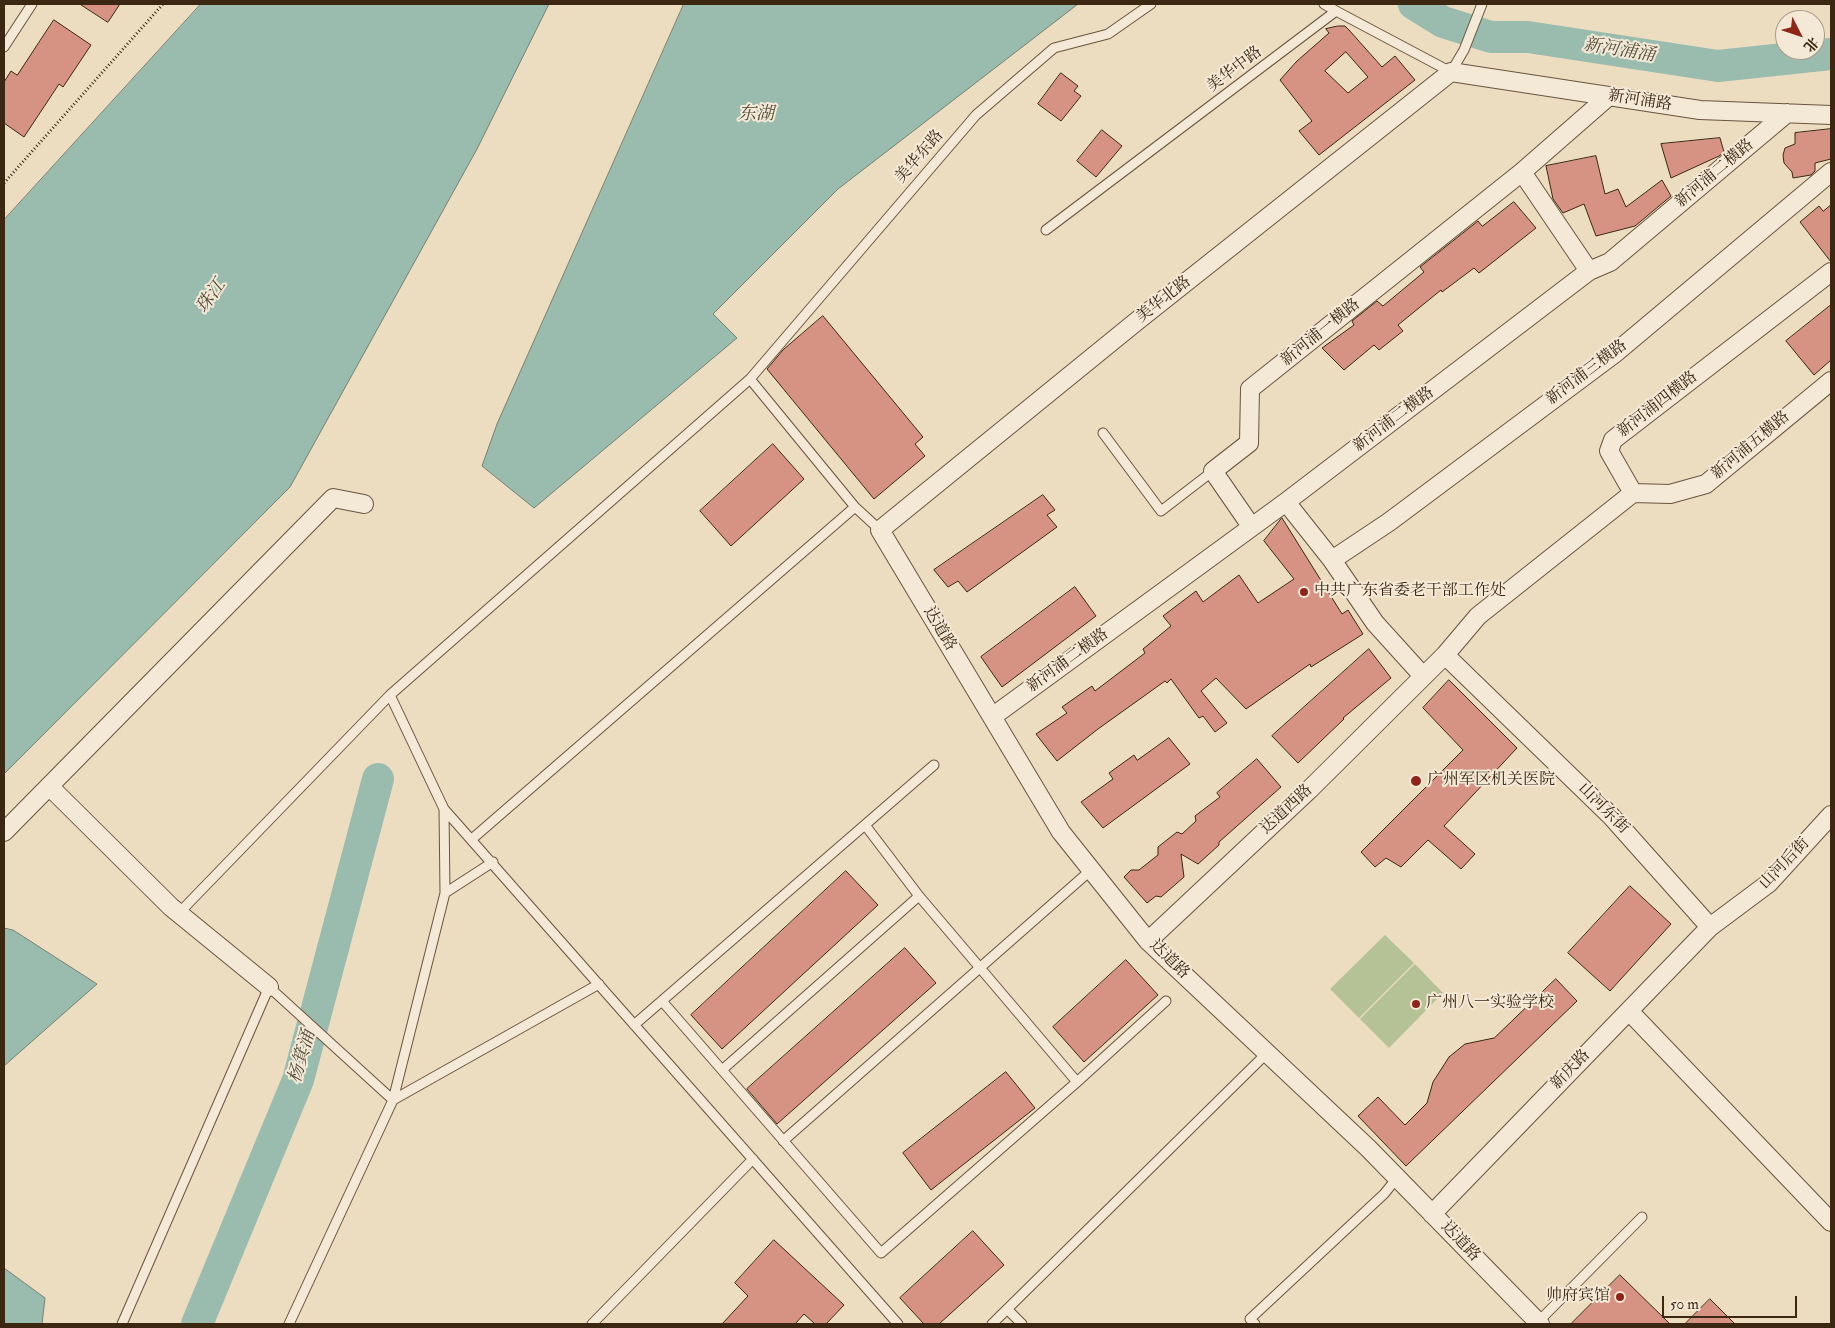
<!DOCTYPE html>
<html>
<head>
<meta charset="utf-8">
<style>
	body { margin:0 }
	#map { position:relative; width:1835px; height:1328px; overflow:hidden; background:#edddc0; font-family:"IM FELL Double Pica","Noto Serif SC",serif }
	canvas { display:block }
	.frame { position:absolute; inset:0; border:5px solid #3b2712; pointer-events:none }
	.north { position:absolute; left:1775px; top:10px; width:50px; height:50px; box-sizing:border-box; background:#f3e9d6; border:1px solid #a99b88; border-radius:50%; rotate:131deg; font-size:14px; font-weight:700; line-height:20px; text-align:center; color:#3b2712 }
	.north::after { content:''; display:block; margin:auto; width:18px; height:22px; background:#8f2418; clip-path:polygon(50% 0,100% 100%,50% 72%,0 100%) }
	.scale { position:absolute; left:1662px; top:1296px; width:135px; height:22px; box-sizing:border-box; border:2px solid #3b2712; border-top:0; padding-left:6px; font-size:15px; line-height:18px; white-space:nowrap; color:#3b2712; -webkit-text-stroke:4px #f3e9d6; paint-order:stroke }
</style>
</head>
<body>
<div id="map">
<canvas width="1835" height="1328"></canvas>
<div class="frame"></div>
<div class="north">北</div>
<div class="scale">50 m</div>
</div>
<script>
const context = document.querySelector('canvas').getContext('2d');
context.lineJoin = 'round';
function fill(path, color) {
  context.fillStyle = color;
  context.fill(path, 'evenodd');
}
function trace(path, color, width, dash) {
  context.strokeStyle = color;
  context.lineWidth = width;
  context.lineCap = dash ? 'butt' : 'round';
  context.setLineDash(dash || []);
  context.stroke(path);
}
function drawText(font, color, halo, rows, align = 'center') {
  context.font = font + ' "IM FELL Double Pica","Noto Serif SC",serif';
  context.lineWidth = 4;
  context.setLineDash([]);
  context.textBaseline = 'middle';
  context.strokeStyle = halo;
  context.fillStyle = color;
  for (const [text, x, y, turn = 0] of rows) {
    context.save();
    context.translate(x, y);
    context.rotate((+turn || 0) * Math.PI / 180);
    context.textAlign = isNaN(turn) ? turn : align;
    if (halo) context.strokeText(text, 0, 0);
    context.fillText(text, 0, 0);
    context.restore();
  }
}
const green = new Path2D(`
	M1385,935L1414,963L1359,1018L1330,989Z
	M1415,964L1443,993L1389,1048L1360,1019Z`);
const water = new Path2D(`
	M201,4H549L477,149L290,487L4,774V220Z
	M684,4H1078L838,189L713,314L737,338L534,508L482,466L497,424Z
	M4,928L13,930L97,984L4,1066Z
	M4,1268L45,1298L42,1324H4Z`);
const river = new Path2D(`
	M1414,4L1443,22L1491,37H1528L1718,66L1831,54
	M197,1324L298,1080L378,779`);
const building = new Path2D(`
	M80,4H120L108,22Z
	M54,20L91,45L63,87L59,84L24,137L4,123V82L11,71L17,75Z
	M1338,26H1345L1349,30L1382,67L1395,56L1415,80L1319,155L1299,131L1312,121L1280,80L1297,61L1329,33L1326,29ZM1346,52L1368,77L1348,93L1325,71Z
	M1061,73L1078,86L1074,91L1081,96L1061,121L1038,104Z
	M1831,129V159L1815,163V171L1811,175L1793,178L1792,172L1784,163L1783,155L1785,148L1795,144V133Z
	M1102,130L1122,146L1096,177L1077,161Z
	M1720,138L1724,152L1719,156L1671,178L1661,144Z
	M1596,156L1605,194L1618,189L1626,207L1662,180L1671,196L1635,226L1596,236L1584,204L1563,213L1553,199L1546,166Z
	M1514,202L1536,228L1479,273L1474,268L1442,292L1441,290L1398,325L1403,331L1379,350L1374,345L1344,370L1322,348L1354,325L1352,321L1377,301L1383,306L1424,272L1420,267L1478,221L1482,226Z
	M1831,205V262L1800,222L1819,206L1823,211Z
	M1831,305V360L1814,375L1786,341Z
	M823,316L923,437L915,444L925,456L874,499L767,369L783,350Z
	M773,444L804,479L731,546L700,511Z
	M1043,495L1055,510L1047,515L1057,527L967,592L958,581L948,587L934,570Z
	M1282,518L1342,614L1348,610L1363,634L1311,667L1310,664L1246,709L1216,678L1201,691L1227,723L1215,732L1203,716L1199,718L1171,679L1167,683L1165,681L1098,729L1057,761L1036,734L1067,713L1062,707L1092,686L1095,691L1145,653L1143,649L1171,626L1163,616L1196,591L1203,602L1239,575L1258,603L1294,579L1264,541Z
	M1075,587L1096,616L1002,687L981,657Z
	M1369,649L1391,678L1343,718L1344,719L1298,763L1272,736Z
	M1449,680L1517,748L1444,826L1475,854L1461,869L1428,840L1401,867L1386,858L1375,867L1361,852L1463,750L1423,708Z
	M1169,738L1190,764L1103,828L1081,802L1113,779L1109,773L1134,755L1137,760Z
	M1257,759L1281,787L1219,842V845L1198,864L1181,854L1184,877L1161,897L1156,896L1147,903L1124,877L1131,870H1139L1158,855V847L1177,832L1182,834L1196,821L1195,816L1220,797L1217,793Z
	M846,871L878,905L722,1049L691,1015Z
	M1630,886L1671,924L1610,991L1568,953Z
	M905,948L936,983L777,1124L747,1089Z
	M1126,960L1158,995L1084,1062L1053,1027Z
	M1556,979L1577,1001L1406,1166L1358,1116L1378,1097L1405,1125L1427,1103L1433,1082L1449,1057L1465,1044L1494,1038Z
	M1006,1072L1035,1108L931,1190L903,1153Z
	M973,1231L1004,1265L939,1324H924L900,1298Z
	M774,1240L844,1305L826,1324H815L804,1314L795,1324H722L748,1296L735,1283Z
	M1620,1275L1670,1324H1571Z
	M1710,1299L1735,1324H1685Z`);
const path = new Path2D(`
	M4,183L163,4`);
const service = new Path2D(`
	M1324,4L1336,11
	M4,47L32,4
	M1046,230L1336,11L1451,72L1464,50L1482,4
	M750,379L855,507
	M1103,433L1161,511L1213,471
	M390,695L444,809L898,1324
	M865,825L919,896L1077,1082
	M472,839L855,507L880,530
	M445,893L493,862
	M179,913L390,695L750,379L976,115L1054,48L1108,34L1151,4
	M662,1001L881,1253L1077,1082L1166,1001
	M634,1025L934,765
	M722,1070L919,896
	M783,1141L1091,870
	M1007,1309L1022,1324
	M1538,1322L1642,1217
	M122,1324L269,987L393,1100L599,984
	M289,1324L393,1100L445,893L444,809
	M592,1324L753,1159
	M992,1324L1267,1053
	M1255,1324L1250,1319L1384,1194L1397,1178`);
const minor = new Path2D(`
	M1589,271L1522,172L1609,96
	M1633,493L1609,451L1613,440L1831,272
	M1633,493L1670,494L1706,484L1831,381
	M1286,502L1332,560L1375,623L1423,676
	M1251,526L1213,471L1249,443L1250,389L1522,172
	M1332,560L1389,522L1614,354L1831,172
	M1445,655L1611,816L1710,927
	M992,717L1286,502L1589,271L1610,262L1787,113
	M49,786L171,907L269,987
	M4,832L333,498L364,504
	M1148,941L1309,790L1445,655L1478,616L1633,493
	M1629,1011L1831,1222
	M1432,1214L1710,927L1769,883L1831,815
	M1540,1324L1368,1148L1148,941L1061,832L880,530L1137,321L1451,72L1700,110L1831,115`);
const markers = [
	[1304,592,5,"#8f2418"],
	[1416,781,6,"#8f2418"],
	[1416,1004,5,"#8f2418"],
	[1620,1297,5,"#8f2418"]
];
const streetNames = [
	["美华中路",1235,70,-37],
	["新河浦路",1640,101,9],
	["美华东路",920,157,-49],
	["新河浦二横路",1715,174,-40],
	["美华北路",1164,300,-38],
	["新河浦一横路",1321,333,-39],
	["新河浦三横路",1587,373,-37],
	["新河浦四横路",1658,405,-38],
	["新河浦二横路",1394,420,-37],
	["新河浦五横路",1751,446,-40],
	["达道路",939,629,59],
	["新河浦二横路",1068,661,-36],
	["山河东街",1603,809,45],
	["达道西路",1287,810,-43],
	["山河后街",1785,864,-46],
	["达道路",1169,960,44],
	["新庆路",1571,1070,-46],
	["达道路",1460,1242,46]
];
const poiNames = [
	["中共广东省委老干部工作处",1314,592],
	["广州军区机关医院",1427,781],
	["广州八一实验学校",1426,1004],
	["帅府宾馆",1610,1297,"right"]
];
const waterNames = [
	["新河浦涌",1619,51,9],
	["东湖",756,115],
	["珠江",212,297,-55],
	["杨箕涌",303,1057,-74]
];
fill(green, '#b4c295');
fill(water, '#9abcaf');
trace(water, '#748070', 1);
trace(river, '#9abcaf', 32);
fill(building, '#d69384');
trace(building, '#3b2712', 1);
trace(service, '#68543e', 11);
trace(minor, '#68543e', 20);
trace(path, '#3b2712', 3, [1, 2.5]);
trace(service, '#f3e9d6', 9);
trace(minor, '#f3e9d6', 18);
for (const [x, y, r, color] of markers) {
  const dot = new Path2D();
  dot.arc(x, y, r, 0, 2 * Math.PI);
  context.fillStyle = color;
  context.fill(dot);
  trace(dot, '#f3e9d6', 2);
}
drawText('16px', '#3b2712', '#f3e9d6', streetNames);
drawText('16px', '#3b2712', '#f3e9d6', poiNames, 'left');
drawText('italic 18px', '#534c39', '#f3e9d6', waterNames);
</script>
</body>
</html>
